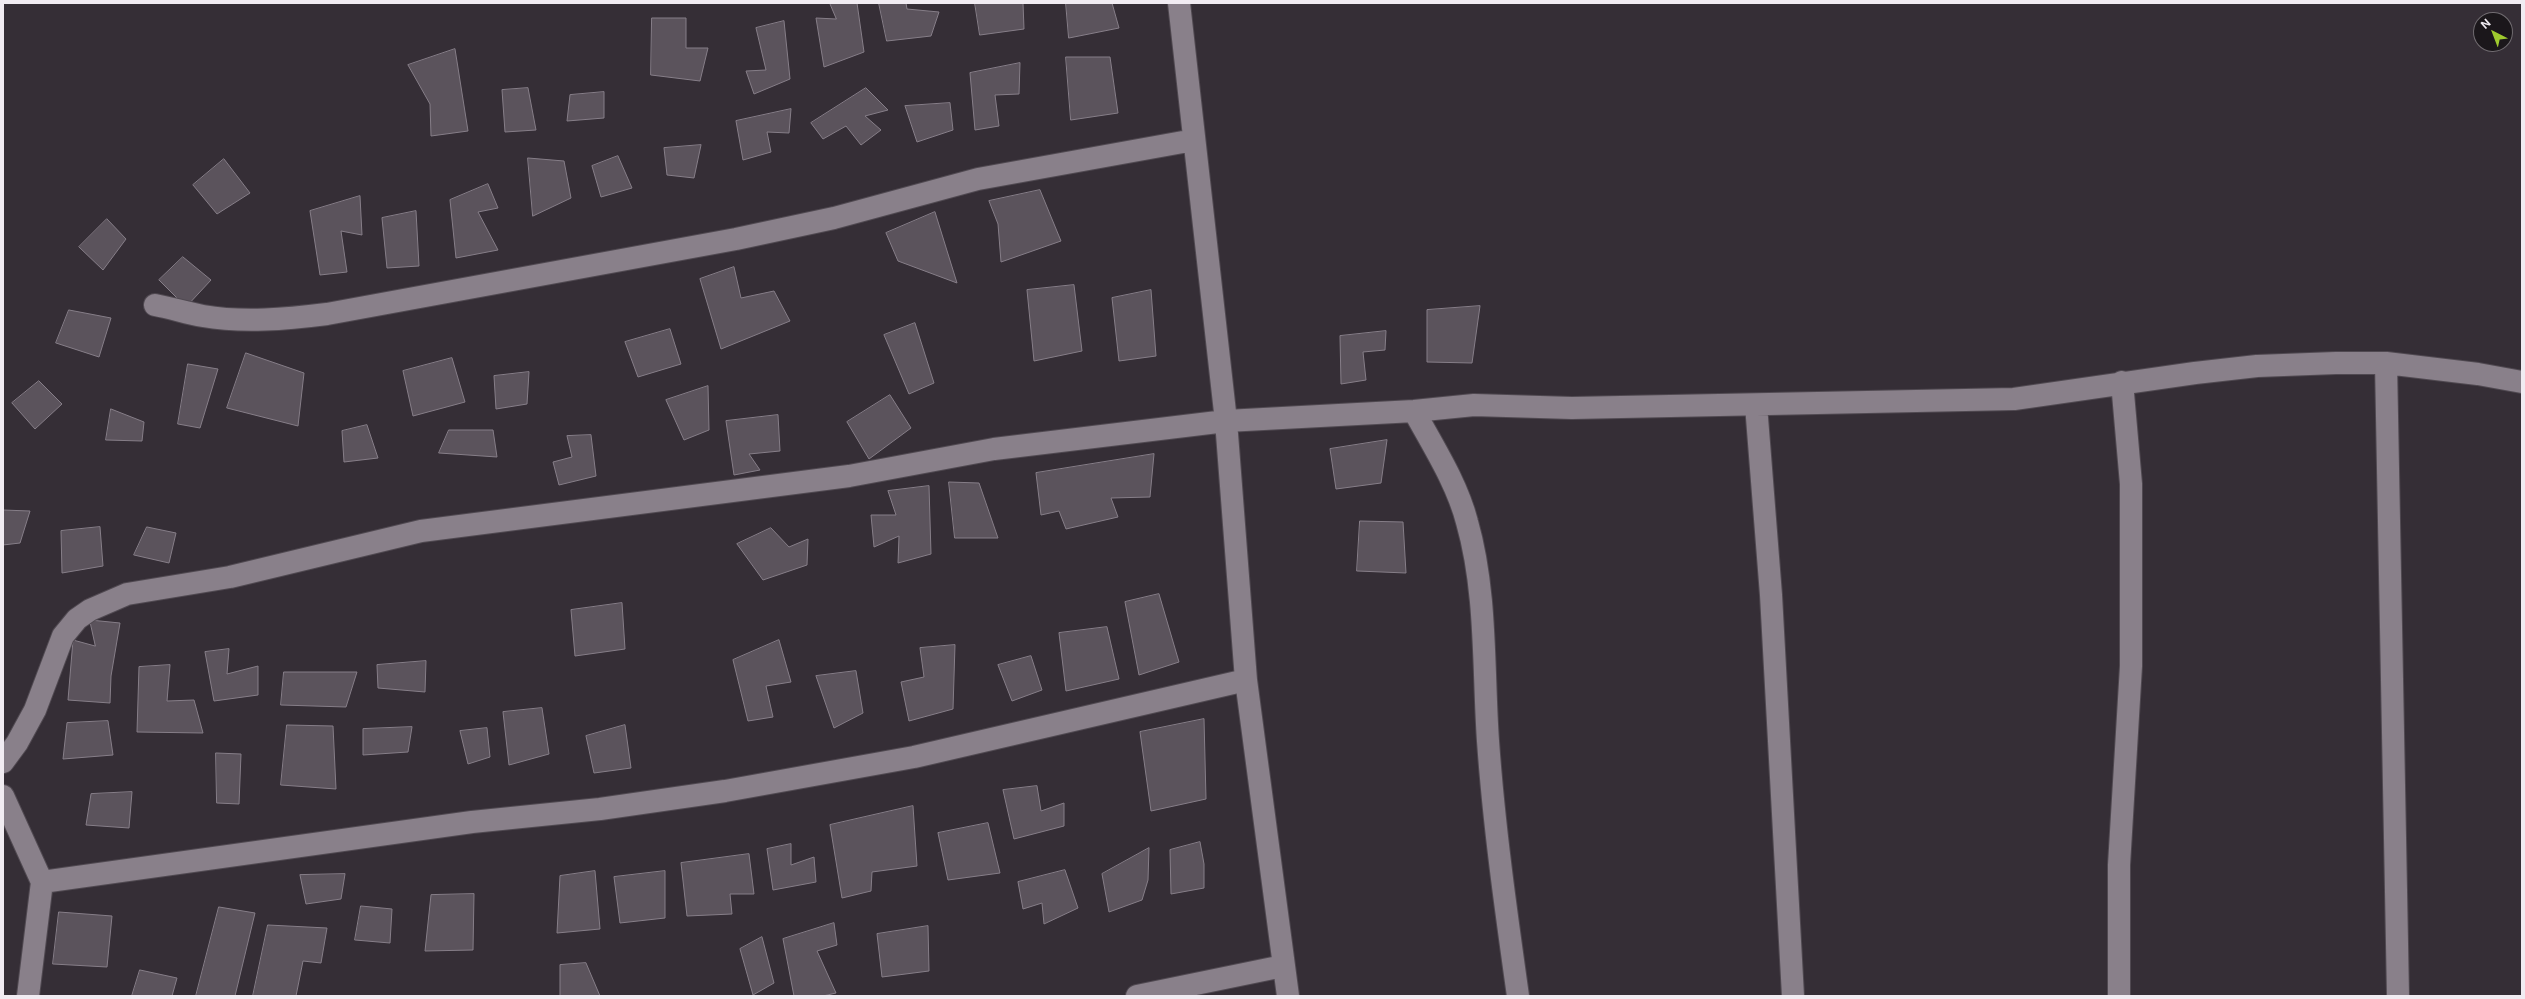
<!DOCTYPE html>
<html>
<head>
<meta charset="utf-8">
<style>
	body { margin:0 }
	#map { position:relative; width:2525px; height:999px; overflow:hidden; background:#352e36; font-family:Inter,sans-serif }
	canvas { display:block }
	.frame { position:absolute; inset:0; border:4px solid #f1ecf2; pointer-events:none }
	.north { position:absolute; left:2473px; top:12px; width:40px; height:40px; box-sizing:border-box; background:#1b171b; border:1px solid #716c71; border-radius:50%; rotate:318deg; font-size:11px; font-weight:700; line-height:16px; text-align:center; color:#f1ecf2 }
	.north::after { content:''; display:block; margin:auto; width:14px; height:18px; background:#9fca2e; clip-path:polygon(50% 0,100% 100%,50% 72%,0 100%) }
</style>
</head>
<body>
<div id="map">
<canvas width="2525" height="999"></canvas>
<div class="frame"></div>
<div class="north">N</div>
</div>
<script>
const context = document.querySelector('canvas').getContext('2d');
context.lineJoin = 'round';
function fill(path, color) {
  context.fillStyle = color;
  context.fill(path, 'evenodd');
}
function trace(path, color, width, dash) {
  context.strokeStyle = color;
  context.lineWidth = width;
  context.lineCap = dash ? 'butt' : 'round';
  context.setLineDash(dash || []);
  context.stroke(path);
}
const building = new Path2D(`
	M830,3H857L864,52L824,67L816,18L836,19Z
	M879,3H906L907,9L939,12L931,36L887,41Z
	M975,3H1023L1024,29L980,35Z
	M1066,3H1112L1119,28L1069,38Z
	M652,18H686V48H708L700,81L651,75Z
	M784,21L790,79L754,94L746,71L766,70L756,28Z
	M455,49L468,131L431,136L430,104L408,65Z
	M1066,57H1110L1118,113L1071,120Z
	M1020,63L1019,94L995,95L999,126L975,130L970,73Z
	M528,88L536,130L505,132L502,90Z
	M866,88L888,110L865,116L881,130L861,145L846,126L823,139L811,123Z
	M604,92V118L567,121L570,95Z
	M950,103L953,130L917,142L905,106Z
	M791,109L789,133L767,132L771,152L743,160L736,121Z
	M701,145L694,178L667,175L664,148Z
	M618,156L632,188L601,197L592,166Z
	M528,158L564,161L571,198L533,216Z
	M224,159L250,193L217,214L193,185Z
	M488,184L498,208L478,212L498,250L456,258L450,200Z
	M1040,190L1061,241L1001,262L998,224L989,201Z
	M360,196L362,235L341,231L347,272L320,275L310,211Z
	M416,211L419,266L387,268L382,218Z
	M935,212L957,283L898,261L886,233Z
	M107,219L126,239L103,270L79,247Z
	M183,257L211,280L186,307L159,280Z
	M734,267L741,298L774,291L790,321L721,349L700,279Z
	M1074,285L1082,351L1034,361L1027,290Z
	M1151,290L1156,356L1119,361L1112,298Z
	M1480,306L1472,363L1427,362V310Z
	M69,310L111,318L99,357L56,343Z
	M915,323L934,383L909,394L884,335Z
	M670,329L681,364L638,377L625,342Z
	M1386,331L1385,350L1363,352L1366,380L1341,384L1340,336Z
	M246,353L304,373L298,426L227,408Z
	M452,358L465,402L413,416L403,371Z
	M188,364L218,369L200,428L178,424Z
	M529,372L527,404L496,409L494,376Z
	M39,381L62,404L35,429L12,403Z
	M708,386L709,430L684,440L666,400Z
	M890,395L911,428L869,459L847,422Z
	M111,409L144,422L142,441L106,440Z
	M778,415L780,451L749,454L760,470L734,475L726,421Z
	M367,425L378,458L344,462L342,431Z
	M449,430H493L497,457L439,453Z
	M591,435L596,476L559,485L553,462L572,457L567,436Z
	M1387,440L1381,483L1336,489L1330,449Z
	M1154,454L1150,497L1111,498L1118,517L1066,529L1059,511L1041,515L1036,473Z
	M949,482L979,483L998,538H955Z
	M929,486L931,554L898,563L899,536L874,547L871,515H896L888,491Z
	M3,510L30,511L20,543L3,545Z
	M1360,521L1403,522L1406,573L1357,571Z
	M100,527L103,566L62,573L61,531Z
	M147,527L176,533L169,563L134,555Z
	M771,528L789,547L808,539L807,565L763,580L737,544Z
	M1159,594L1179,662L1139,675L1125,602Z
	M622,603L625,649L575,656L571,610Z
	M90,620L120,623L111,676L110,703L68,700L73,640L95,646Z
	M1107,627L1119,679L1066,691L1059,633Z
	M779,640L791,682L766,686L773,717L748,721L733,660Z
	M955,645L953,709L909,721L901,682L924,677L920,648Z
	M229,649L227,674L258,666V695L214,701L205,652Z
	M1031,656L1042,690L1012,701L998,665Z
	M426,661L425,692L378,688L377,665Z
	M170,665L167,701L194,700L203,733L137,732L139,667Z
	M856,671L863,713L834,728L816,676Z
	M284,672H357L346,707L281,705Z
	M542,708L549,754L509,765L503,712Z
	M1204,719L1206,799L1151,811L1140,732Z
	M108,721L113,755L63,759L67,723Z
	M287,725L333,726L336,789L281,785Z
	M625,725L631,768L594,773L586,736Z
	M412,727L408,752L363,755V729Z
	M487,728L490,757L468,764L460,731Z
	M216,753L241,754L239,804L217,803Z
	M1037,786L1041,811L1064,803V826L1014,839L1003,790Z
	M132,792L129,828L86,825L91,794Z
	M913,806L917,866L872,872L871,891L842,898L830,825Z
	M988,823L1000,873L948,880L938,833Z
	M1200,842L1204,864V888L1171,894L1170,850Z
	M791,844V865L814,857L816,882L773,890L767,849Z
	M1149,848L1148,880L1142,900L1109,912L1102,874Z
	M749,854L754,894H730L732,914L687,916L681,863Z
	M1065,870L1078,908L1044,924L1042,903L1023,909L1018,882Z
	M595,871L600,929L557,933L560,876Z
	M665,871V918L620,923L614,877Z
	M345,874L341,899L306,904L300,875Z
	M474,894L473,950L425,951L431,895Z
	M361,906L392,909L390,943L355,940Z
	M219,907L255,913L235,996H196Z
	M59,912L112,916L107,967L53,964Z
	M834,923L837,945L817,951L836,993L823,996H794L783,939Z
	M268,925L327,928L321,963L303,961L296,996H253Z
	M928,926L929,971L882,977L877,934Z
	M762,937L774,983L753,995L740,949Z
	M586,963L600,996H560V965Z
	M140,970L177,978L172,996H132Z`);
const minor = new Path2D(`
	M1179,3L1226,421L1246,680L1288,996
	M155,305C171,308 187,313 203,316C243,323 287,319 327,314L736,239L834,218L978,179L1194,140
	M2386,363L2398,996
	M1756,405L1771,595L1793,996
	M1414,411C1433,446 1457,483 1467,522C1487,592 1483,669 1488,741C1494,826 1506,911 1518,996
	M3,762L17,743L35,710L63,636L77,619L90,610L127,594L230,577L421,531L849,476L994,449L1226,421L1414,411L1474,405L1572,408L2014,399L2195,373L2257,366L2336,363H2386L2478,374L2522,382
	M3,796L42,882L28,996
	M42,882L472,822L600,809L725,791L914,757L1246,680
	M1137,996L1283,966
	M2119,996V865L2131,666V484L2122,382`);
fill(building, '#5b535c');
trace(building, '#867e88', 1);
trace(minor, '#504951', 24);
trace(minor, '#89808a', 22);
</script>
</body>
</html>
